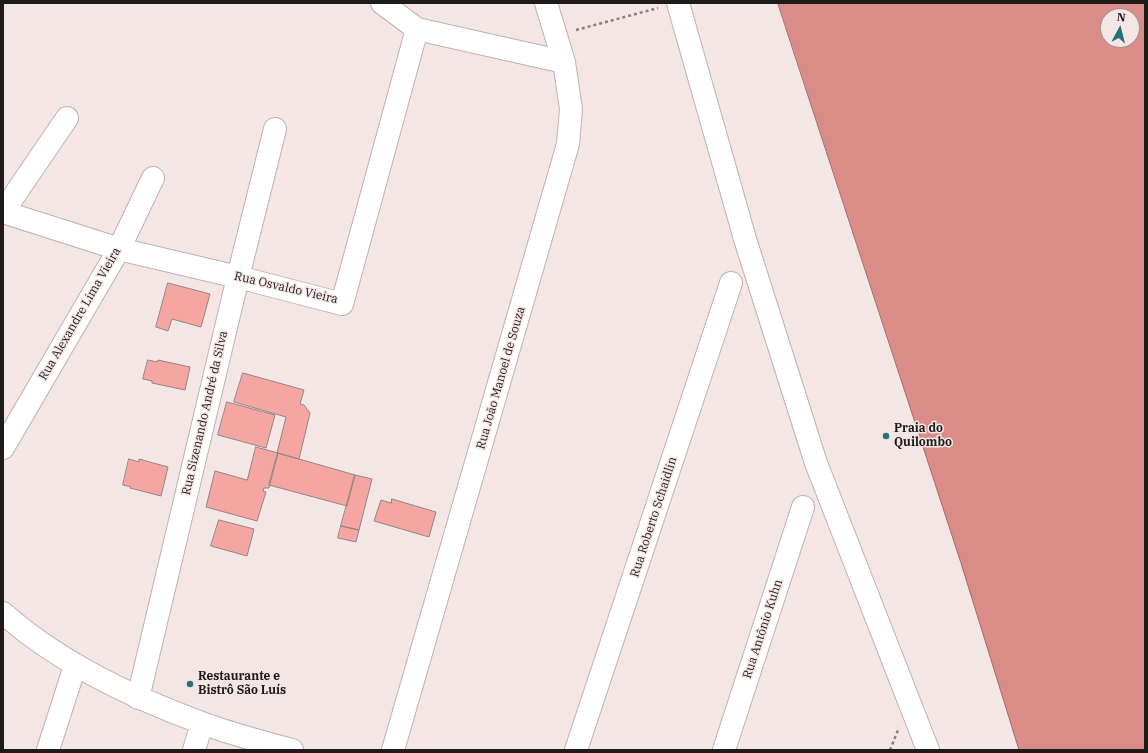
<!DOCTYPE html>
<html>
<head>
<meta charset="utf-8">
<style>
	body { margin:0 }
	#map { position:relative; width:1148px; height:753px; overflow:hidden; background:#f4e6e5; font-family:"IBM Plex Serif",serif }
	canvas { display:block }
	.frame { position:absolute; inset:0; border:4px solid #1f1b1a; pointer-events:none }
	.north { position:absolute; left:1100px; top:8px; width:40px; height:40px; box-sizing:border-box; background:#f4e6e5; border:1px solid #9f9594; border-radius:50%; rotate:7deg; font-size:11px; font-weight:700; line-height:16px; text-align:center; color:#1f1b1a }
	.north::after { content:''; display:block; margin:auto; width:14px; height:18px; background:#277278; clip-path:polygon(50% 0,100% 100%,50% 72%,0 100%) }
</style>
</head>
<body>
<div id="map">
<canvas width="1148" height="753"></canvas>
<div class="frame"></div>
<div class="north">N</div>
</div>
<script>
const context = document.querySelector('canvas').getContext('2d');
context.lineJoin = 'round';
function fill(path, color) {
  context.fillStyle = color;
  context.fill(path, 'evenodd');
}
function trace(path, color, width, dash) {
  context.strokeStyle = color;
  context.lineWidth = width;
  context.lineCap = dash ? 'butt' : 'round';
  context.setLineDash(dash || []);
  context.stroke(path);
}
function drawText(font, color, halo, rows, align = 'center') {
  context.font = font + ' "IBM Plex Serif",serif';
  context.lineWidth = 3;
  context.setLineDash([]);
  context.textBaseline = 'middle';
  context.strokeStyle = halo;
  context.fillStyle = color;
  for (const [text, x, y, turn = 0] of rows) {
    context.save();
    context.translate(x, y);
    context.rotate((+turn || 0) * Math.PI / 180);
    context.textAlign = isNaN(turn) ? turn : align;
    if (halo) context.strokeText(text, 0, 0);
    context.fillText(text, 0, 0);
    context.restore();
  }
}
const water = new Path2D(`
	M778,3H1145V750H1019L961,563ZM1108,16H1132V40H1108Z`);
const building = new Path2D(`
	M168,283L210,294L201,327L172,319L168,331L156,327Z
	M148,360L157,362L158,360L190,367L185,390L152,383V381L143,379Z
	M243,373L304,390L300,404L304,405L310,413L299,459L277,453L286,417L234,402Z
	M227,402L275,415L266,448L218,435Z
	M256,447L278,453L269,488H264L263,491L266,492L257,521L206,507L215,471L247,480Z
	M278,453L355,475L347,506L269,485Z
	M129,459L139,462V459L168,467L161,496L130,488L131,487L123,485Z
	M355,475L372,479L359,530L341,526Z
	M392,499L436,512L429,537L374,521L381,500L391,503Z
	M219,520L254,529L247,556L211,546Z
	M341,526L359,530L356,542L338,538Z`);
const path = new Path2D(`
	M576,30L658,8
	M890,750L898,730`);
const minor = new Path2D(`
	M382,3L417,29L564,62
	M678,3L745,239L816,463L928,750
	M3,212L119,249L238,277L342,304L417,29
	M3,212L67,118
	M3,448L119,249L153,178
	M138,698L238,277L275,129
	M48,750L75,666
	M194,750L202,724
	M393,750L568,144L571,109L564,62L546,3
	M576,750L731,283
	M724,750L803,507`);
const major = new Path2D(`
	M3,613C59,663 131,697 202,723C231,734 262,742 292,750`);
const markers = [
	[886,436,4,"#277278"],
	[190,684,4,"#277278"]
];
const streetNames = [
	["Rua Osvaldo Vieira",286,288,13],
	["Rua Alexandre Lima Vieira",80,314,-60],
	["Rua João Manoel de Souza",501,378,-74],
	["Rua Sizenando André da Silva",205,413,-77],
	["Rua Roberto Schaidlin",654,517,-72],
	["Rua Antônio Kuhn",763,629,-72]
];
const poiNames = [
	["Praia do",894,429],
	["Quilombo",894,443],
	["Restaurante e",198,677],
	["Bistrô São Luís",198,691]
];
fill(water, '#d98c88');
trace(water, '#a16a67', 1);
fill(building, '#f6a6a2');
trace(building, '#918584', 1);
trace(minor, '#c0b2b1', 24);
trace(major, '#c0b2b1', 24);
trace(path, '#89807f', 2.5, [3, 3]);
trace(minor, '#fff', 22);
trace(major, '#fff', 22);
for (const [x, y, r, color] of markers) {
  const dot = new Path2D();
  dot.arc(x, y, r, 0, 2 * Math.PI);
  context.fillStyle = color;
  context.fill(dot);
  trace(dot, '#f4e6e5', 1.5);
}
drawText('12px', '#1f1b1a', '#f4e6e5', streetNames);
drawText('bold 12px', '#1f1b1a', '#f4e6e5', poiNames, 'left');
</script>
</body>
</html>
